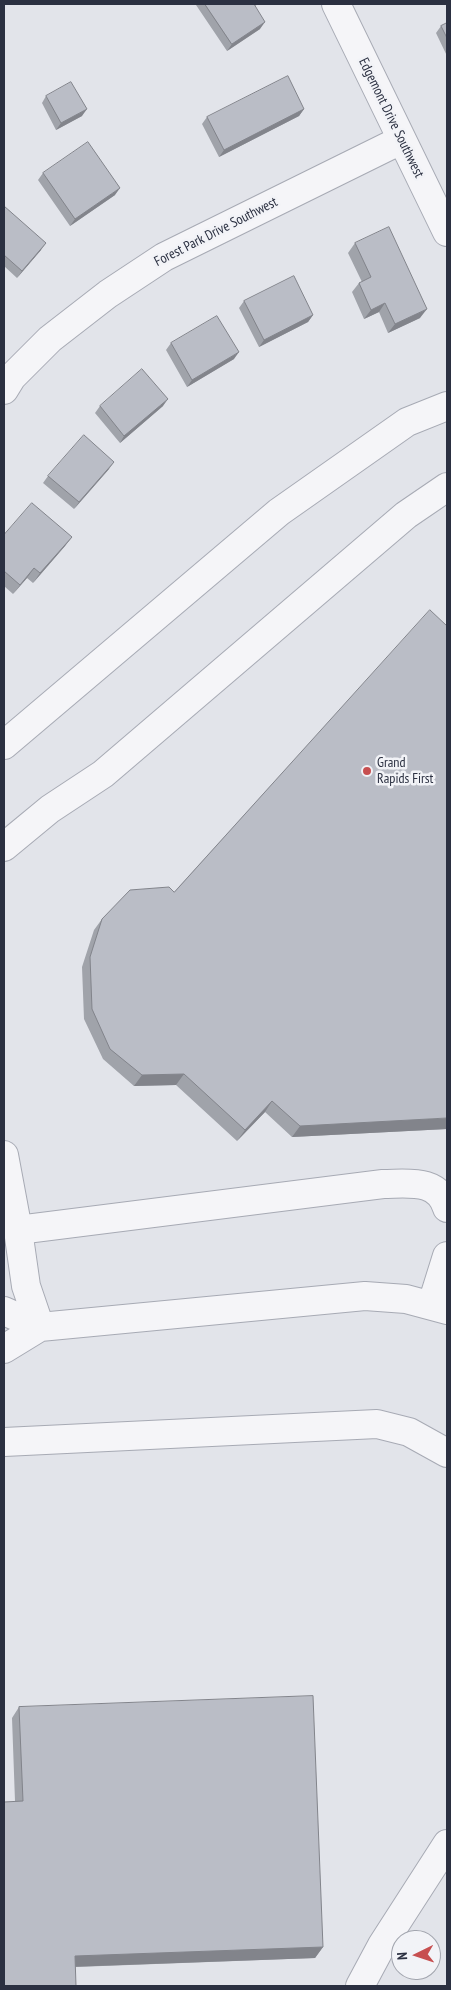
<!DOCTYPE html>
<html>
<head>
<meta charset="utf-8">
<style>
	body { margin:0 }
	#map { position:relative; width:451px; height:1990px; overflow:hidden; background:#e2e4ea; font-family:"PT Sans Narrow",sans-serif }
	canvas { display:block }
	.frame { position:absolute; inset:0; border:5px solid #2b3041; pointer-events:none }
	.north { position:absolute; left:391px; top:1930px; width:50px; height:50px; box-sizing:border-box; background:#f2f3f7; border:1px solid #a2a5ae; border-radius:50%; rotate:266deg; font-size:14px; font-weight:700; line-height:20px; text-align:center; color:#2b3041 }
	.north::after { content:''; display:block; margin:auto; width:18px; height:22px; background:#c74f50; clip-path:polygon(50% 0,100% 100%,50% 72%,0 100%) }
</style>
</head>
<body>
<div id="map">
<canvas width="451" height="1990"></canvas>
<div class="frame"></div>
<div class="north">N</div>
</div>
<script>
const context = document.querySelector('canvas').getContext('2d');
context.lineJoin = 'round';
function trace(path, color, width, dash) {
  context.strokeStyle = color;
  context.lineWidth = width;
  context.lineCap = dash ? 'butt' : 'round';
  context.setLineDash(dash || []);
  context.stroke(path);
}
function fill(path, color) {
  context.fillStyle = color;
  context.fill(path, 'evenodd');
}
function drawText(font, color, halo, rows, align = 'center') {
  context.font = font + ' "PT Sans Narrow",sans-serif';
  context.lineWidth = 5;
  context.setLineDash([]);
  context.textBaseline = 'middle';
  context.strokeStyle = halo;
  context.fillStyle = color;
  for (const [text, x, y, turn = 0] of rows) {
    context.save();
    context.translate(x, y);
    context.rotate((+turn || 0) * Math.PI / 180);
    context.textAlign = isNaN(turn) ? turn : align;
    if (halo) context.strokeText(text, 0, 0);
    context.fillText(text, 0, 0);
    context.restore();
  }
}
const minor = new Path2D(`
	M336,4L447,232
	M4,390L12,377L50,339L108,294L164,257L401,140
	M4,745L279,512L407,422L447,406
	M4,847L50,809L103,774L406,515L447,487
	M4,1155L18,1230L26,1286L40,1327
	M18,1230L383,1184C408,1184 438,1178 447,1208
	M432,1304L447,1256
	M4,1311L40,1327
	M4,1349L40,1327L365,1296L406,1299L447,1310
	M4,1442L377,1424L409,1432L447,1453
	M360,1986L382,1945L447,1844`);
const wall = new Path2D(`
	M197,4H258L255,6L260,29L227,51L196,5Z
	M447,23V56L436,33L441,26Z
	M46,96L82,116L56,130L42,103Z
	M304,109L299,116L219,157L202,124L207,117Z
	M43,173L115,195L70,226L38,180Z
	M4,206L41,250L17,278L4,266Z
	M355,243L420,318L388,333L379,312L364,319L352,292L359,283L362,282L348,253Z
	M244,301L313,315L308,322L259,347L239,308Z
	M171,343L234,359L187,387L166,350Z
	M100,406H163L120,443L95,413Z
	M109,469L74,509L43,483L48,476Z
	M4,535L72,537L65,546L33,583L27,578L13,594L4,586Z
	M102,919L447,1129L292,1137L265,1112L237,1141L176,1085L134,1086L103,1059L84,1019L82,967L94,930Z
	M19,1707L323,1947L315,1958L76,1967L15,1801L12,1718Z`);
const shadedWall = new Path2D(`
	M265,22L260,29L227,51L232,44Z
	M87,109L82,116L56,130L61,123Z
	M304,109L299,116L219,157L224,150Z
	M120,188L115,195L70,226L75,219Z
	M46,243L41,250L17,278L22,271Z
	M385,303L379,312L364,319L371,310Z
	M427,309L420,318L388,333L395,324Z
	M313,315L308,322L259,347L264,340Z
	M239,352L234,359L187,387L192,380Z
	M168,399L163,406L120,443L124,436Z
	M114,462L109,469L74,509L79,502Z
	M72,537L65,546L33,583L40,573Z
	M34,568L27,578L13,594L20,585Z
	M184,1074L176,1085L134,1086L142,1075Z
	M272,1101L265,1112L237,1141L245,1130Z
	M447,1118V1129L292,1137L300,1126Z
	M323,1947L315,1958L68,1967L75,1956Z`);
const building = new Path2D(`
	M205,4H254L265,22L232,44Z
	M447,23V38L441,26Z
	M288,76L304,109L224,150L207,117Z
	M71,82L87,109L61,123L46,96Z
	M88,142L120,188L75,219L43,173Z
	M4,206L46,243L22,271L4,255Z
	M389,227L427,309L395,324L385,303L371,310L359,283L371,277L355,243Z
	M294,276L313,315L264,340L244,301Z
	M217,316L239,352L192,380L171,343Z
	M142,369L168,399L124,436L100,406Z
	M84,435L114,462L79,502L48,476Z
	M32,503L72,537L40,573L34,568L20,585L4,571V535Z
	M430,610L447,626V1118L300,1126L272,1101L245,1130L184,1074L142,1075L110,1049L92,1009L90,957L102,919L130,890L169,887L174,892Z
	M313,1696L323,1947L75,1956L76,1986H4V1802L23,1801L19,1707Z`);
const markers = [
	[367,771,5,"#c74f50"]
];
const streetNames = [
	["Edgemont Drive Southwest",391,118,64],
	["Forest Park Drive Southwest",216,232,-27]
];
const poiNames = [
	["Grand",377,763],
	["Rapids First",377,779]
];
trace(minor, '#a7aab4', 30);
trace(minor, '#f5f5f8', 28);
fill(wall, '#a0a3aa');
fill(shadedWall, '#82848b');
fill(building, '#babdc6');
trace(building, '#82848b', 1);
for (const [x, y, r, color] of markers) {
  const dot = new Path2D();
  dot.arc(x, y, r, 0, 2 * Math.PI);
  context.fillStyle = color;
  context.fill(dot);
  trace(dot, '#f2f3f7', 2);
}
drawText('14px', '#2b3041', '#f2f3f7', streetNames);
drawText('14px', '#2b3041', '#f2f3f7', poiNames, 'left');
</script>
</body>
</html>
